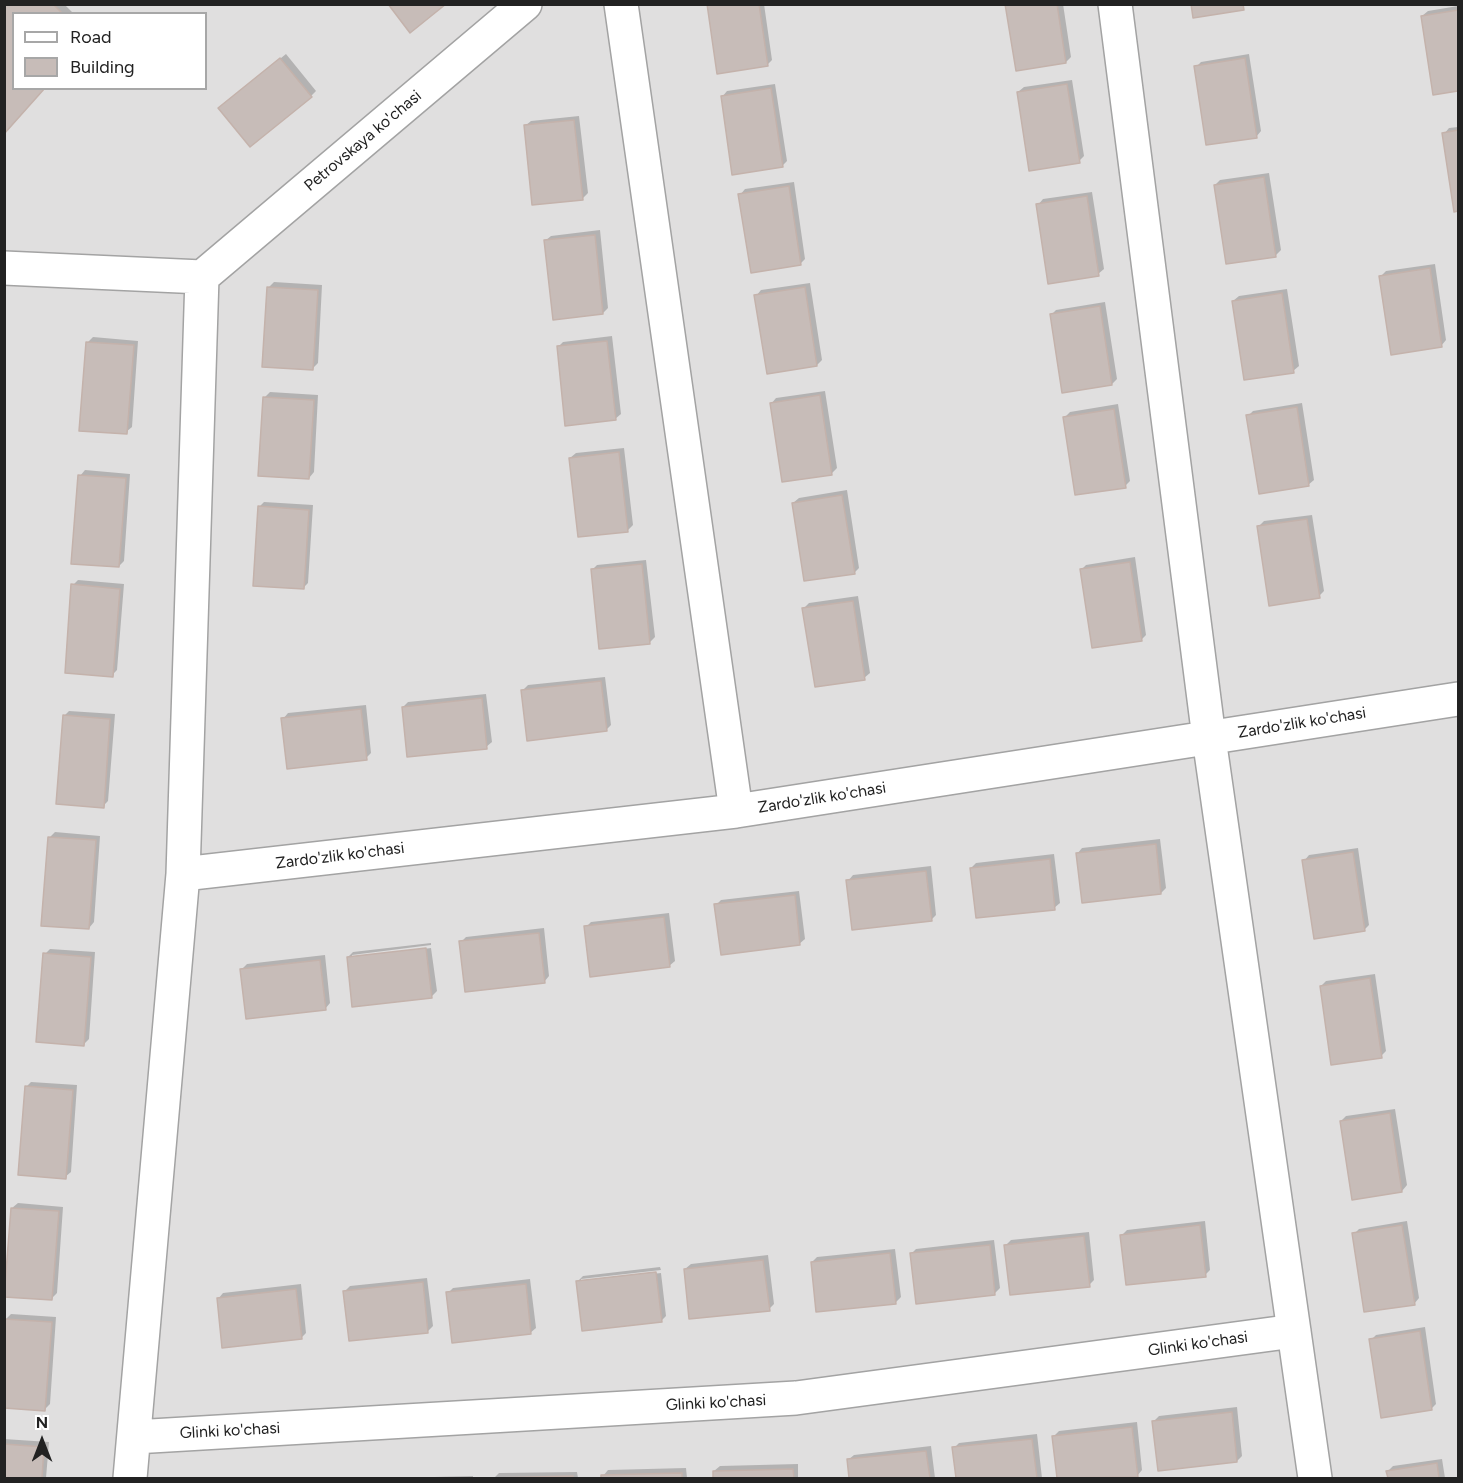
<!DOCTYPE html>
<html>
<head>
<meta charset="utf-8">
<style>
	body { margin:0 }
	#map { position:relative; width:1463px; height:1483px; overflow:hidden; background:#f2eee9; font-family:Figtree,sans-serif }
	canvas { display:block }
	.frame { position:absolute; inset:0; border:6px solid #222; pointer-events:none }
	.legend { position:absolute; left:12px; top:12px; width:195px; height:78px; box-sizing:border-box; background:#fff; border:2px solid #a7a7a7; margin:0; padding:8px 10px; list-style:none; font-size:18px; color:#222 }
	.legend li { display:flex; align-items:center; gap:12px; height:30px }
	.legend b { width:30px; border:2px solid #a7a7a7 }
	.north { position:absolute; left:12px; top:1411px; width:60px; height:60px; -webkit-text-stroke:4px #fff; paint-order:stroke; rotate:0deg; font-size:16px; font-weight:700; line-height:24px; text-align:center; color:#222 }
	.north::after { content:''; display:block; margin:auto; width:21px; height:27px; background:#222; clip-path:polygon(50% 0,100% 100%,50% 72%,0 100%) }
</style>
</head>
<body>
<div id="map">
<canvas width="1463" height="1483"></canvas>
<div class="frame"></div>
<ul class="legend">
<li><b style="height:8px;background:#fff"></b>Road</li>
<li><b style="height:16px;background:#c7bcb8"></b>Building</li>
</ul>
<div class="north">N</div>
</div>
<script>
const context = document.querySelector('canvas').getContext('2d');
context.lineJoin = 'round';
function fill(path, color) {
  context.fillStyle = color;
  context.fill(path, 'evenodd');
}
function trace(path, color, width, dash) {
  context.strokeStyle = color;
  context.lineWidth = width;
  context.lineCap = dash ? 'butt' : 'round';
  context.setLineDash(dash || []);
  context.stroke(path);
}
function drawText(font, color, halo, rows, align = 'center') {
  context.font = font + ' Figtree,sans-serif';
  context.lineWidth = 5;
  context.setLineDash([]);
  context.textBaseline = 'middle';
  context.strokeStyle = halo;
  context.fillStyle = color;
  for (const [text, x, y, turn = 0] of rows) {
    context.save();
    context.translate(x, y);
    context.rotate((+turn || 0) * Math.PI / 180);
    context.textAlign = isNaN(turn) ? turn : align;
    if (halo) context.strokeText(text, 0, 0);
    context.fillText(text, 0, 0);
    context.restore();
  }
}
const residential = new Path2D(`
	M5,5H1458V1478H5ZM14,14H206V88H14Z`);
const shadow = new Path2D(`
	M7,4H64L74,14H14L4,132V8Z
	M708,4H764L772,60L767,65Z
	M1007,4H1063L1071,57L1066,62Z
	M1458,6V89L1434,93L1422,16L1428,11Z
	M286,54L316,91L311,96L225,103Z
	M1249,54L1261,131L1256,137L1196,67L1201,62Z
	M1072,80L1084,156L1079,161L1018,92L1024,87Z
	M775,84L787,161L782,166L722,97L727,91Z
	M579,116L588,193L583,198L525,126L531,121Z
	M1458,127V210H1455L1444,134L1449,128Z
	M1269,173L1281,250L1276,255L1215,185L1220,180Z
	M794,182L805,259L800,264L740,195L745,189Z
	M1092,192L1104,269L1098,274L1038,205L1043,199Z
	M600,230L608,308L603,313L545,241L551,236Z
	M1435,264L1446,340L1441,346L1381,276L1386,271Z
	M274,282L322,285L318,363L313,368L269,287Z
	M810,283L822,360L817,365L756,296L761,290Z
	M1287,289L1299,366L1293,371L1233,301L1239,296Z
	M1105,302L1117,379L1112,384L1051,315L1056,310Z
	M612,336L621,414L615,419L558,347L563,342Z
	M93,337L138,341L132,427L126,432L87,343Z
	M825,391L837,468L832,473L771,404L776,398Z
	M270,392L318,395L314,472L309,478L265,397Z
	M1302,403L1314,480L1308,485L1248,416L1253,411Z
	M1118,404L1130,481L1125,486L1065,417L1070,412Z
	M624,448L633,525L628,530L570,458L576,453Z
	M85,470L130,474L124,561L119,566L80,476Z
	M847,490L859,568L854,573L793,503L799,498Z
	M264,502L313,505L308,583L303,588L259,507Z
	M1312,515L1324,591L1319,596L1258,527L1264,521Z
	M1135,557L1146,635L1141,640L1081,570L1086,565Z
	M646,560L655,637L649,643L592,570L597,565Z
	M78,580L124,584L117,670L112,675L73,585Z
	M858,596L870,673L864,678L804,608L809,603Z
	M605,677L611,725L606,730L523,690L528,685Z
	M486,694L492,742L486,747L403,707L408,702Z
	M366,705L371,753L366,758L283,719L288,713Z
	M69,711L115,714L108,801L103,806L64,716Z
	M55,832L100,836L94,922L89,928L50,837Z
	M1160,839L1166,888L1161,893L1077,854L1082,848Z
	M1358,848L1369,925L1364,930L1304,861L1309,855Z
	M1054,854L1060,903L1054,908L971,868L976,863Z
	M931,866L936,915L931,920L848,881L853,875Z
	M799,891L805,939L799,944L716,905L721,900Z
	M669,913L675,961L669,966L586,927L591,922Z
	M544,928L549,976L544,982L461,942L466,937Z
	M431,943V945L352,955V958L431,948L437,991L431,997L348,957L353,952Z
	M50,949L95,952L89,1039L84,1044L45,954Z
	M325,955L330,1003L325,1009L242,969L247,964Z
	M1375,974L1386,1051L1381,1056L1321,986L1326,981Z
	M31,1082L77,1085L71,1172L65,1177L26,1087Z
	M1395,1109L1407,1185L1402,1191L1341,1121L1346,1116Z
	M18,1203L63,1207L57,1293L51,1299L12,1208Z
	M1205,1221L1210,1270L1205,1275L1122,1235L1127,1230Z
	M1407,1221L1419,1298L1414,1304L1354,1234L1359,1229Z
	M1089,1232L1094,1280L1089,1285L1006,1245L1011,1240Z
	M994,1240L1000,1288L994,1294L911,1254L916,1249Z
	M895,1249L901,1297L896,1302L812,1262L817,1257Z
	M768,1255L774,1304L769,1309L685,1269L691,1264Z
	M660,1267L661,1270L581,1279V1282L661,1273L666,1316L661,1321L578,1281L583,1276Z
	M427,1278L433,1326L428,1331L345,1291L350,1286Z
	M530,1279L536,1328L530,1333L448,1293L453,1288Z
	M301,1284L306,1333L301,1338L218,1299L223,1293Z
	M11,1314L56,1317L50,1404L45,1409L6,1319Z
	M1425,1327L1436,1404L1431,1409L1371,1340L1376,1335Z
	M1237,1407L1242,1456L1237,1461L1154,1421L1159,1416Z
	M1137,1422L1142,1470L1137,1476L1113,1478H1059L1054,1436L1059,1431Z
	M1037,1434L1042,1478H958L954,1448L959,1443Z
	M4,1439L49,1442L46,1478H4Z
	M931,1446L935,1478H850L848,1460L854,1455Z
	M1442,1459L1445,1478H1389L1388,1471L1393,1466Z
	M798,1464V1478H714V1471L720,1466Z
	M686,1468L687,1478H603V1476L608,1470Z
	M577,1472L578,1478H494L499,1473Z
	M473,1476V1478H395Z`);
const building = new Path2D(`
	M5,4H53L63,14H14V88H45L4,134Z
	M388,4H446L410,33Z
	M707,4H759L768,66L717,74Z
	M1005,4H1057L1066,63L1016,71Z
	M1191,4H1243L1244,10L1193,18Z
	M1458,10V91L1433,95L1421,16Z
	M280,58L312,97L250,147L218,108Z
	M1245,58L1257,138L1206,145L1194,66Z
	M1067,84L1080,163L1029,171L1017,92Z
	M771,88L783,167L732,175L721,96Z
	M574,120L583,200L532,205L524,125Z
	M1458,130V211L1454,212L1442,133Z
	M1264,177L1276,257L1226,264L1214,185Z
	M789,186L801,265L751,273L738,194Z
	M1087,196L1099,276L1048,284L1036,204Z
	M595,235L603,314L553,320L544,240Z
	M1430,268L1442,347L1391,355L1379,276Z
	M267,287L318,290L313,370L262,367Z
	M805,287L817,366L767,374L754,295Z
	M1282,293L1294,373L1244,380L1232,301Z
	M1100,306L1112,385L1062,393L1050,314Z
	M607,341L616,420L565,426L557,346Z
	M86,342L134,345L127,434L79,431Z
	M820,395L832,475L782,482L770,403Z
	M263,397L314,400L309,479L258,476Z
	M1297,407L1309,486L1259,494L1246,415Z
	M1114,409L1126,488L1075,495L1063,417Z
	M619,452L628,532L578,537L569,458Z
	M78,475L126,478L119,567L71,564Z
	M842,495L855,574L804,581L792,503Z
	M258,506L309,510L304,589L253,586Z
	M1307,519L1320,598L1269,606L1257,526Z
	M1130,562L1142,641L1092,648L1080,569Z
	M642,564L650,644L599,649L591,569Z
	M71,584L120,589L113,677L65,673Z
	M853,601L865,680L815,687L802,608Z
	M601,681L607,731L527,741L521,690Z
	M482,698L487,749L407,757L402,707Z
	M361,709L367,760L287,769L281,718Z
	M63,715L110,719L104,808L56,804Z
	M48,837L96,840L89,929L41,926Z
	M1156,844L1161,894L1082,903L1076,853Z
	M1353,852L1365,931L1314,939L1302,860Z
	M1050,859L1055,910L976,918L970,868Z
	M926,871L932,921L852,930L846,880Z
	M795,895L800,945L721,955L714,904Z
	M664,917L670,967L590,977L584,926Z
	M539,933L545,983L465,992L459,941Z
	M426,948L432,998L352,1007L347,957Z
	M43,953L91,957L84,1046L36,1042Z
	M320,960L326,1010L246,1019L240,969Z
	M1370,978L1382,1058L1331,1065L1320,986Z
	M25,1086L73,1090L66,1179L18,1175Z
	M1390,1113L1402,1192L1352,1200L1340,1121Z
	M11,1208L59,1211L52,1300L4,1297Z
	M1200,1225L1206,1277L1126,1285L1120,1235Z
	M1402,1225L1415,1305L1364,1312L1352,1233Z
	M1084,1236L1090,1287L1010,1295L1004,1245Z
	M990,1245L995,1295L916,1304L910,1253Z
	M890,1253L896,1304L816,1312L811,1262Z
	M763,1260L770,1311L689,1319L684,1269Z
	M656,1272L662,1322L582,1331L576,1281Z
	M423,1282L428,1333L349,1341L343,1291Z
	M526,1284L531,1334L452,1343L446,1292Z
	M296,1289L302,1339L222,1348L217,1298Z
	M4,1319L52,1322L45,1411L4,1408Z
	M1420,1331L1432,1410L1381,1418L1369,1339Z
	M1232,1412L1237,1462L1158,1471L1152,1421Z
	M1132,1427L1138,1477L1057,1478L1052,1436Z
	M1032,1439L1037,1478H956L952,1447Z
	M4,1444L44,1447L42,1478H4Z
	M926,1451L930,1478H849L847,1459Z
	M1437,1463L1439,1478H1388L1386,1471Z
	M793,1469L794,1478H713V1471Z
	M682,1473V1478H601V1475Z
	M573,1476V1478H492Z`);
const street = new Path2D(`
	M621,4L736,811
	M1115,4L1209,738L1315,1478
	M4,268L202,277
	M202,277L525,4
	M183,874L736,811L1458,699
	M134,1437L796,1398L1294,1331
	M130,1478L183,874L202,277`);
const streetNames = [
	["Petrovskaya ko'chasi",363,141,-40],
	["Zardo'zlik ko'chasi",1302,723,-9],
	["Zardo'zlik ko'chasi",822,798,-9],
	["Zardo'zlik ko'chasi",340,856,-7],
	["Glinki ko'chasi",1198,1344,-8],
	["Glinki ko'chasi",716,1403,-3],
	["Glinki ko'chasi",230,1431,-3]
];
fill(residential, '#e0dfdf');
fill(shadow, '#0003');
fill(building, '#c7bcb8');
trace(building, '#c4b2ab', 1.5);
trace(street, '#a3a3a3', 36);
trace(street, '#fff', 33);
drawText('16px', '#222', '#fff', streetNames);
</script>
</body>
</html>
